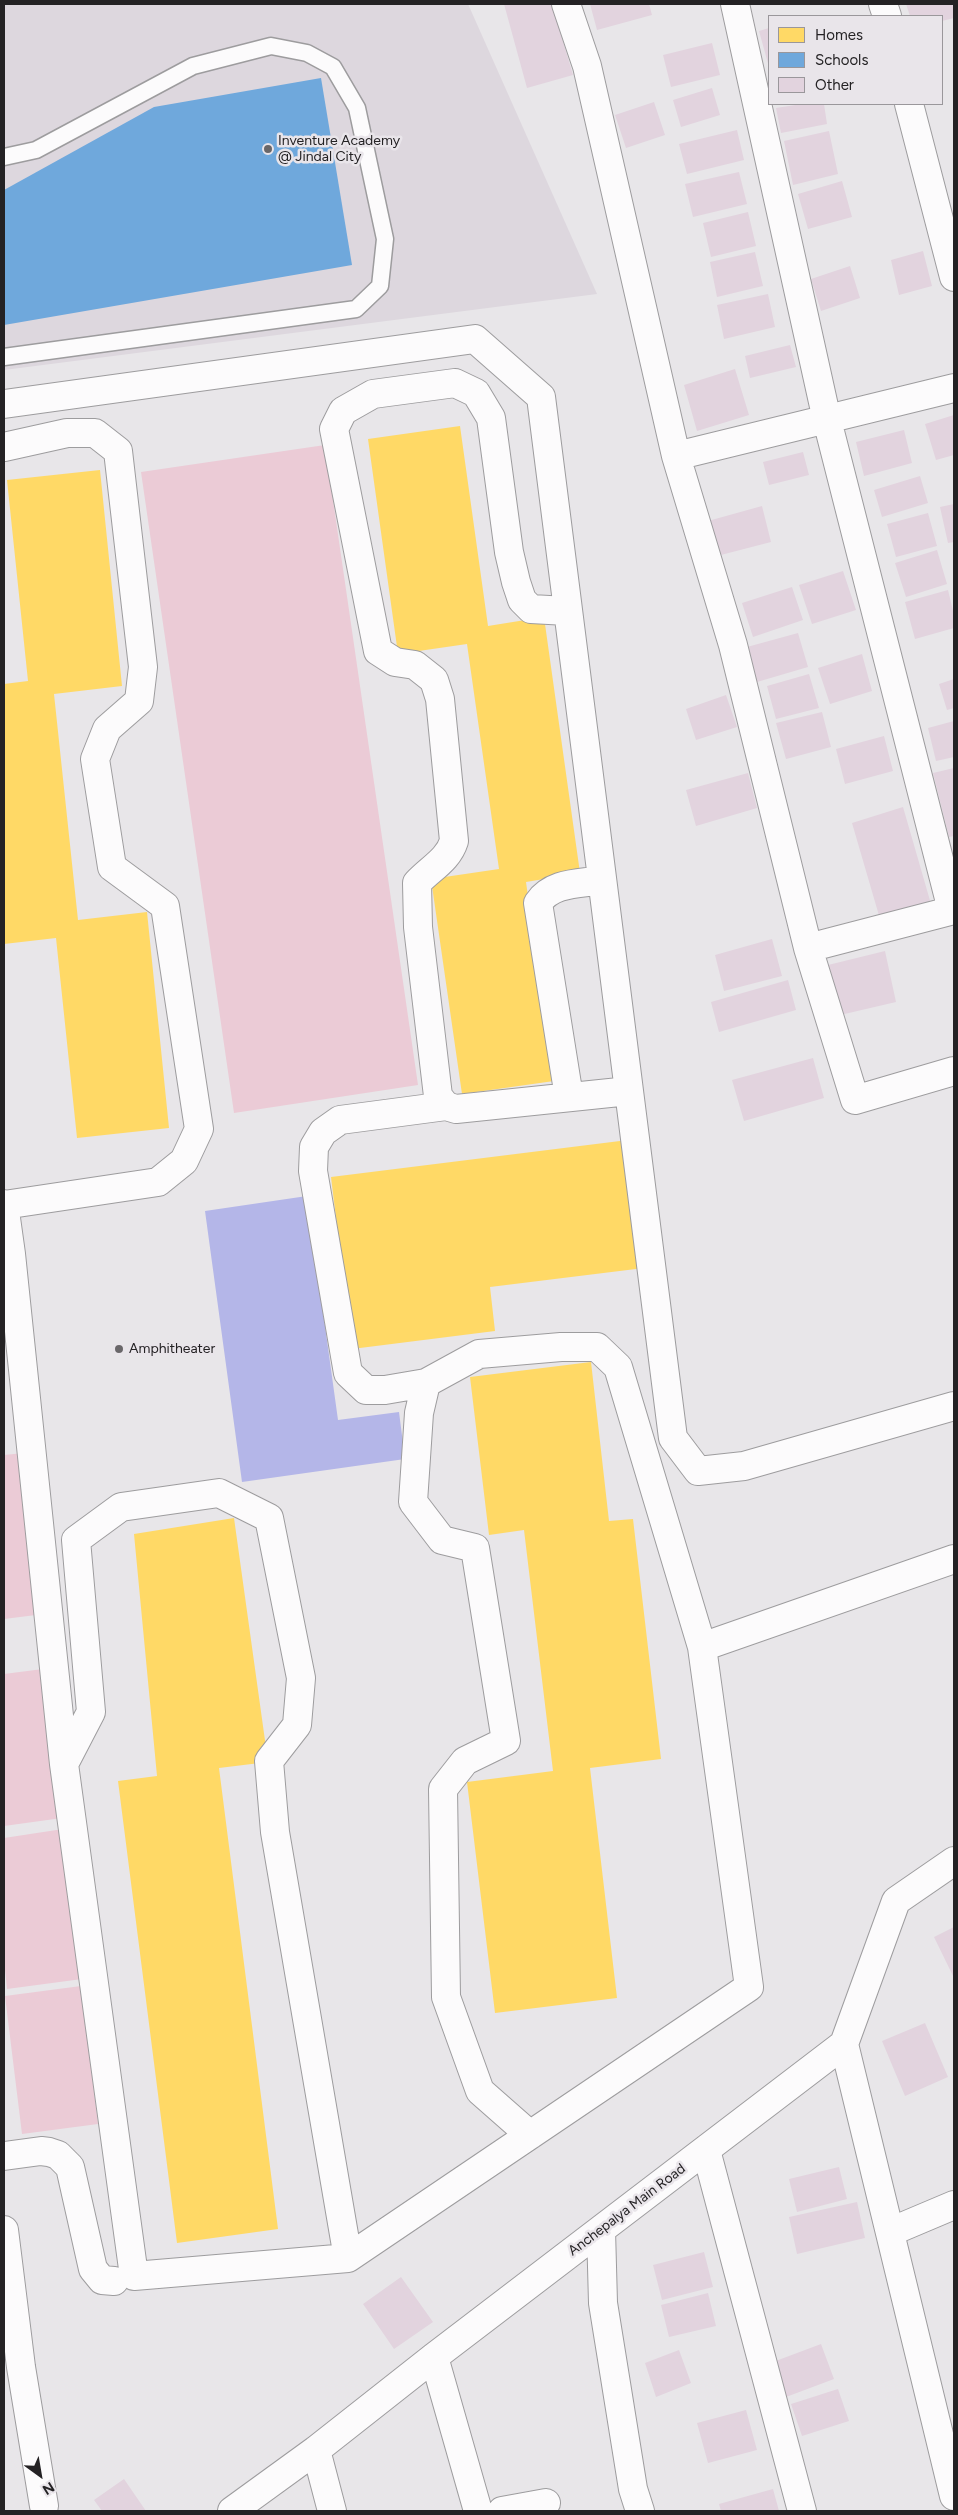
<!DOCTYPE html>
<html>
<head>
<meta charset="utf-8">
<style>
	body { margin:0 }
	#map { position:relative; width:958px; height:2515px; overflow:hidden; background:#e8e6e9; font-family:Figtree,sans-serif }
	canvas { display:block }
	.frame { position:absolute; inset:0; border:5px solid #242224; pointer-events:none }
	.legend { position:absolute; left:768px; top:15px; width:175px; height:90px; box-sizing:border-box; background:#e9e5ea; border:1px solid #9a979b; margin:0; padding:6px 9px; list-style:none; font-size:15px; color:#242224 }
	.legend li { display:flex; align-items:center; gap:10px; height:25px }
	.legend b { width:25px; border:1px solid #9a979b }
	.north { position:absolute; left:15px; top:2450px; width:50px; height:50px; -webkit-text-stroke:4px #e9e5ea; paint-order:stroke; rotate:148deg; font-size:14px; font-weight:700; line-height:20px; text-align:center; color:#242224 }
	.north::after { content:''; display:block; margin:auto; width:18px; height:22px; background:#242224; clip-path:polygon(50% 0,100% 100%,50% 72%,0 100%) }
</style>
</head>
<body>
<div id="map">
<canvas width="958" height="2515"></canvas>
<div class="frame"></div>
<ul class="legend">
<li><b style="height:14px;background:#ffd966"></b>Homes</li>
<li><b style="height:14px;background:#6fa8dc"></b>Schools</li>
<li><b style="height:14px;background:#e2d3de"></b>Other</li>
</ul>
<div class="north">N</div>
</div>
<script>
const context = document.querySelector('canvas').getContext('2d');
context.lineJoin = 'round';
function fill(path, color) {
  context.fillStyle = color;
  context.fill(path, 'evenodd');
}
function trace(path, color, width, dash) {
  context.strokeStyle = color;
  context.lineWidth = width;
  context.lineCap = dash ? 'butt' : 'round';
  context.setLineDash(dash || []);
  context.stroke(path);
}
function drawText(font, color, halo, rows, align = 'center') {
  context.font = font + ' Figtree,sans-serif';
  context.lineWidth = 5;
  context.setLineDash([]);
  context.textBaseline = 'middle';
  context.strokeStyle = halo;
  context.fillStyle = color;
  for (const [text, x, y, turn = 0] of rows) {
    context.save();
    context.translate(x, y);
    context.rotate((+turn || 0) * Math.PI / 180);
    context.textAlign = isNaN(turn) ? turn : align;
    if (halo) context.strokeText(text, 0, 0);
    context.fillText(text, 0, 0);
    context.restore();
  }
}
const built = new Path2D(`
	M4,4H468L597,294L4,370Z`);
const green = new Path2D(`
	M325,445L418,1085L234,1113L141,472Z
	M24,1453L44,1614L4,1619V1455Z
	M43,1669L62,1818L4,1826V1674Z
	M63,1829L82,1979L7,1989L4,1960V1838Z
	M81,1986L98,2124L22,2134L5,1996Z`);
const water = new Path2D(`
	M307,1196L338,1420L399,1412L405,1459L242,1482L205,1211Z`);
const homes = new Path2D(`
	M460,426L488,626L544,617L580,873L526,882L554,1081L462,1094L431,879L499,869L467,644L398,654L368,439Z
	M100,470L122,686L54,694L78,920L147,912L169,1128L77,1138L56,938L4,944V684L28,681L7,480Z
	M628,1140L644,1268L490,1287L495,1331L352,1349L331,1177Z
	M591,1362L609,1521L633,1519L661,1759L590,1768L617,1998L495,2013L467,1782L553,1771L524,1530L489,1535L470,1377Z
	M234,1518L268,1762L219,1768L278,2229L177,2243L118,1781L157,1776L134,1534Z`);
const schools = new Path2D(`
	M321,78L352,265L4,325V190L154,107Z`);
const building = new Path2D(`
	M504,4H552L573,75L527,88Z
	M590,4H649L652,15L597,30Z
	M906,4H954V18L942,21V16H910Z
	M769,28V67L759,31Z
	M712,43L720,75L671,87L663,55Z
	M712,88L720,115L681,127L673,100Z
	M654,102L665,135L626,148L615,115Z
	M802,104H824L827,124L781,133L776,108Z
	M737,130L744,160L687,174L679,144Z
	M829,131L838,174L793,185L784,141Z
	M739,172L747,204L693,217L685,184Z
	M842,181L852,217L808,229L798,194Z
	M748,212L756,246L711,257L703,223Z
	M923,251L932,286L899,295L891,260Z
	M755,252L763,286L717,297L710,262Z
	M850,266L860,298L821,311L811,279Z
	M768,294L775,327L724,339L717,305Z
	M790,345L796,367L750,378L745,356Z
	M735,369L749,415L697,431L684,385Z
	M954,415V455L936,460L925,424Z
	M904,430L912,463L864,476L856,442Z
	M803,452L809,475L769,485L763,462Z
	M920,476L928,503L882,517L874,490Z
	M954,504V542L948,543L940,507Z
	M762,506L771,542L717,556L708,521Z
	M928,513L937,546L896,557L887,524Z
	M937,550L947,584L906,597L895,563Z
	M843,571L856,610L812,624L799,585Z
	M792,587L803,620L753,637L742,603Z
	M948,590L954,615V628L915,639L905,602Z
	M798,633L808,667L757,682L747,647Z
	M862,654L872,691L830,704L818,668Z
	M809,674L819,708L776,719L767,686Z
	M954,679V708L947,710L939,684Z
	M726,695L737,727L696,740L686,709Z
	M822,712L831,747L786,759L776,723Z
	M954,721V757L936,761L928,728Z
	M884,736L893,771L845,784L836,749Z
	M954,768V836L949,837L933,773Z
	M748,773L757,808L696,826L686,790Z
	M903,807L931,904L880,919L852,823Z
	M772,939L782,976L724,991L715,955Z
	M885,951L896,1002L836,1016L824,966Z
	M788,980L796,1010L719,1032L711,1002Z
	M813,1058L824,1098L744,1121L732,1080Z
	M954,1927V1978L934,1937Z
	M925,2023L948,2077L905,2096L882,2041Z
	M839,2167L847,2199L797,2212L789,2179Z
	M857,2202L865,2238L797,2254L789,2217Z
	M704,2252L713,2287L662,2300L653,2265Z
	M401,2277L433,2322L394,2349L363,2304Z
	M708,2293L716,2326L669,2337L661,2305Z
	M821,2344L834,2379L786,2397L773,2362Z
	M679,2350L691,2383L656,2397L645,2363Z
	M838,2389L849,2421L802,2436L791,2404Z
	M746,2410L757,2450L708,2463L697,2423Z
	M124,2479L146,2511H102L94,2500Z
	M773,2489L779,2511H721L719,2504Z`);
const lane = new Path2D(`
	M4,157L36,150L193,66L271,46L307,53L333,67L357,108L385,239L380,286L356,309L4,357`);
const street = new Path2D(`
	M566,4L587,66L676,456L733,645L808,948L855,1100L954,1071
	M735,4L827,420L952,910
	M883,4L887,16
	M909,104L954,277
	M4,404L475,339L541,397L673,1438L698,1471L744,1466L954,1406
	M4,447L67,433H95L118,451L143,667L139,701L107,729L95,759L112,867L165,906L199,1129L184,1161L158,1182L4,1205
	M676,456L954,388
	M567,611L531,609L522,600L516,582L509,552L491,418L476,393L455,383L373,394L343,411L334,429L378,651L395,662L415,665L434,680L440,699L454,841C448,860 431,868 417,883L418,927L438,1096L446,1106L456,1109L629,1091
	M808,948L954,910
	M569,1097L538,903C552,882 579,884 602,880
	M4,1204L11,1254L64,1764L134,2276L348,2258L749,1987L702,1647L618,1367L597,1347H561L479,1354L426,1383L419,1413L413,1502L442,1540L475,1548L506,1741L465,1761L443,1789L446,1997L480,2091L530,2135
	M426,1383L385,1390H366L348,1373L313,1171L314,1147L323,1132L340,1120L446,1106
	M702,1647L954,1559
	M64,1764L91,1712L76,1540L121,1507L219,1493L269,1518L301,1678L297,1725L269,1761L275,1832L348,2258
	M844,2044L954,2496
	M706,2150L802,2511
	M4,2156L41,2151L49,2152L58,2155L70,2167L93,2269L102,2280L114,2281
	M4,2230L21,2367L44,2506
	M601,2230L603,2303L633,2489L640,2511
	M890,2232L954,2205
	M434,2357L478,2511
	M316,2450L332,2511
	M232,2511L316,2450L434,2357L844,2044L896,1901L954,1861
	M502,2511L546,2503`);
const markers = [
	[268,149,5,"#696769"],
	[119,1349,5,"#696769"]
];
const poiNames = [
	["Inventure Academy",278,141],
	["@ Jindal City",278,157],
	["Amphitheater",129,1349]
];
const streetNames = [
	["Anchepalya Main Road",627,2210,-37]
];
fill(built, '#ddd7de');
fill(green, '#ebcbd6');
fill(water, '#b4b6e8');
fill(homes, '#ffd966');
fill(schools, '#6fa8dc');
fill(building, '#e2d3de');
trace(lane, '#9d9c9e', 19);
trace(street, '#9d9c9e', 30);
trace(lane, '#fcfbfc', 16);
trace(street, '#fcfbfc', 28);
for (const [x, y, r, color] of markers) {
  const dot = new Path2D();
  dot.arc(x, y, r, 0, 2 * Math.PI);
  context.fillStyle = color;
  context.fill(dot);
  trace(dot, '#e9e5ea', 2);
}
drawText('14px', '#242224', '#e9e5ea', poiNames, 'left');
drawText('14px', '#242224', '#e9e5ea', streetNames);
</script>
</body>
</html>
